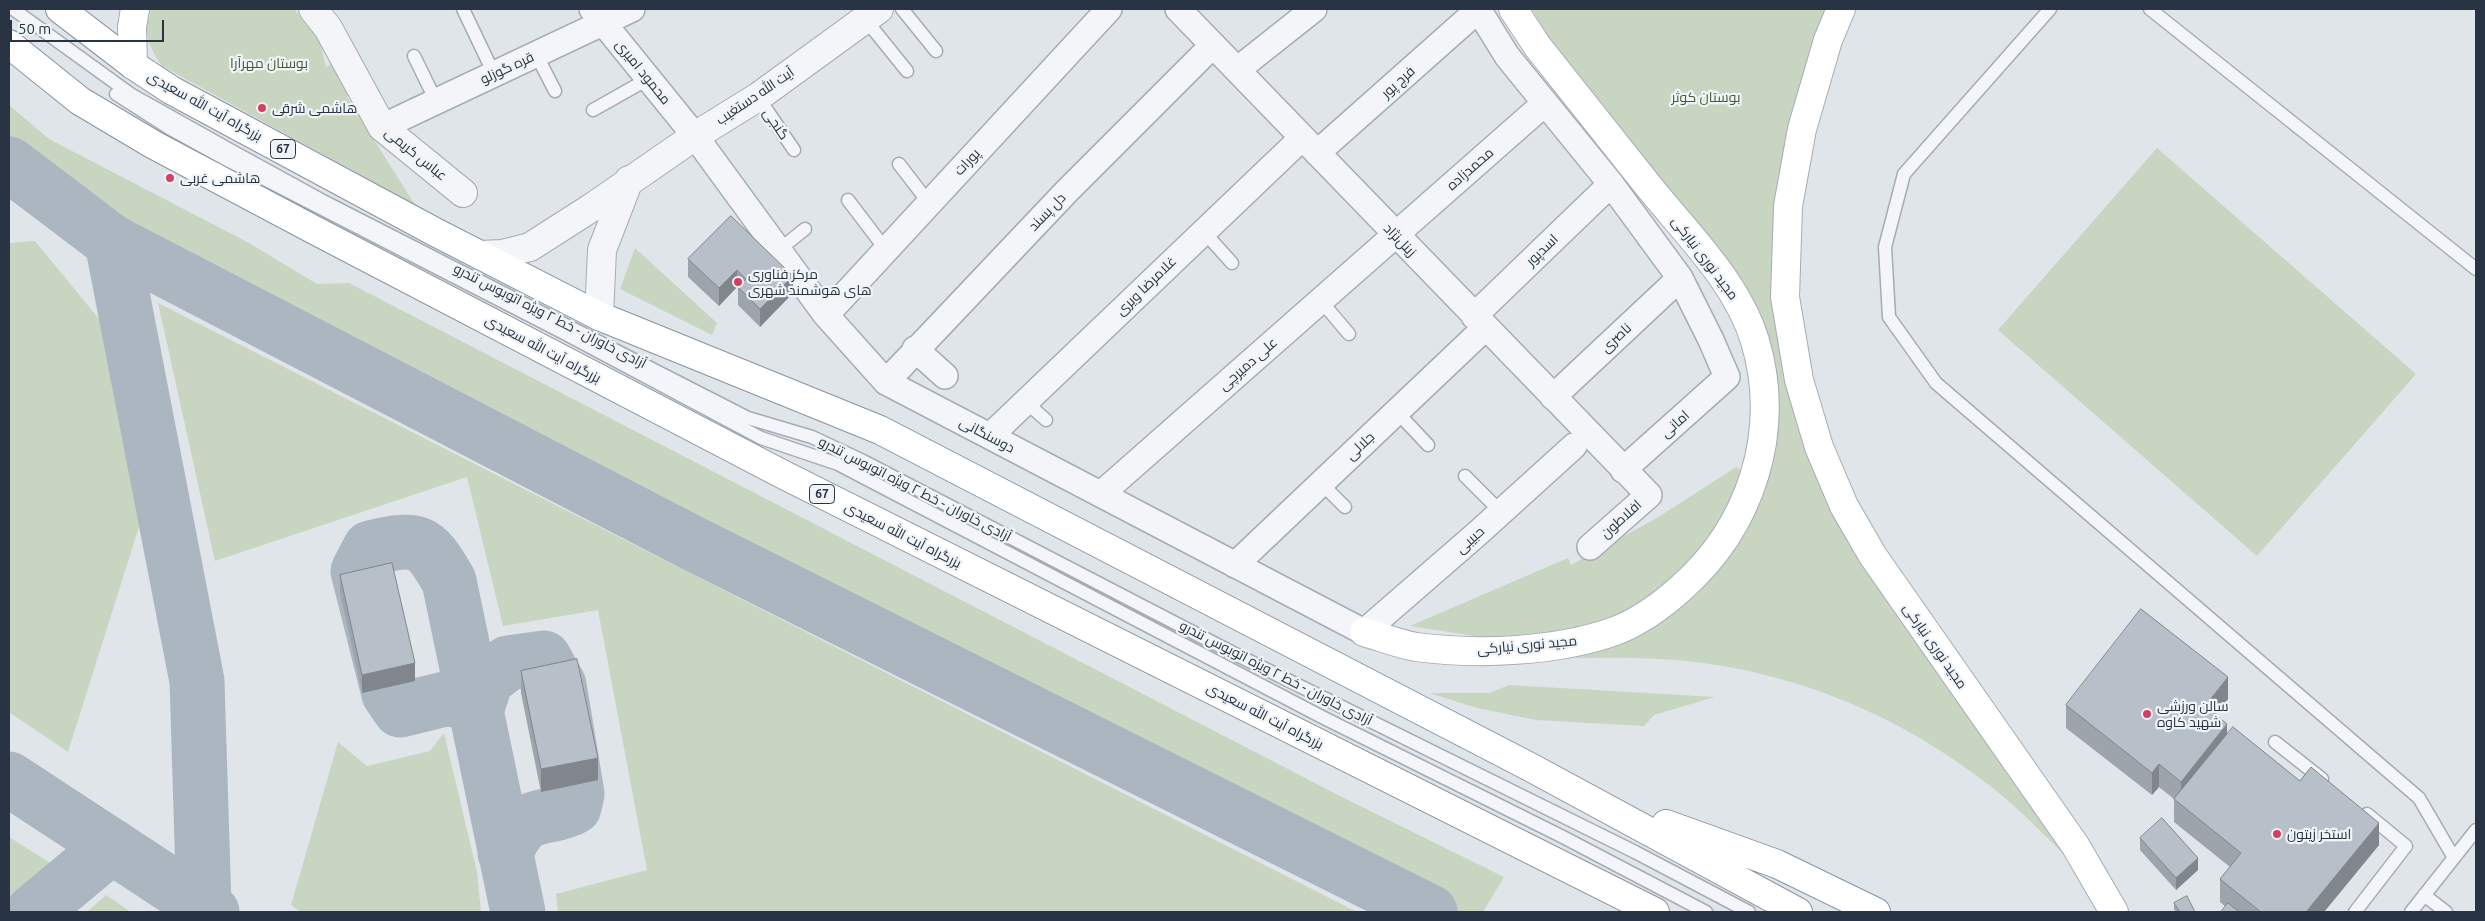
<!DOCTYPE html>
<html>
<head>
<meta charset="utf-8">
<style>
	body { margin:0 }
	#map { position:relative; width:2485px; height:921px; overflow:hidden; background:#e0e5ea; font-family:Ubuntu,sans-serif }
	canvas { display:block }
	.frame { position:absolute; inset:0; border:10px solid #283443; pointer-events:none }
	.scale { position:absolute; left:10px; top:20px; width:154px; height:22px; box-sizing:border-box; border:2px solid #283443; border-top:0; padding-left:6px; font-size:15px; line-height:18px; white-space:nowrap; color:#283443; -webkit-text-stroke:4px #f0f4f7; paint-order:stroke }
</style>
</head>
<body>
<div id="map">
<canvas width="2485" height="921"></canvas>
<div class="frame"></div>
<div class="scale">50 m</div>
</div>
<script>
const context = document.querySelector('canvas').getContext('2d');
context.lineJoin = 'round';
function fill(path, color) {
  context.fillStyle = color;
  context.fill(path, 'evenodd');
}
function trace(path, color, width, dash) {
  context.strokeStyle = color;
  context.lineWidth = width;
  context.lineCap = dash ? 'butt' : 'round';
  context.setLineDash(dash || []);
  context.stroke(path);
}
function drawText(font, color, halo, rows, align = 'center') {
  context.font = font + ' Ubuntu,Cairo,sans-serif';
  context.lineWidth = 4.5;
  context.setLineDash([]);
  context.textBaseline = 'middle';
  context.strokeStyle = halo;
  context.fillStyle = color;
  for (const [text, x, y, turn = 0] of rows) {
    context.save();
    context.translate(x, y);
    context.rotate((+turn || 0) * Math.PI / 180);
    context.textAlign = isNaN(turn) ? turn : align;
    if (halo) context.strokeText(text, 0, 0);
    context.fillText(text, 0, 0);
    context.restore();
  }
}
const green = new Path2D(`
	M151,9H294L320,42L326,67L333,63L350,92L347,97L415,205L162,66C151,51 147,39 145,21L149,19Z
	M1532,9H1829L1792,110L1778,178L1775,209L1791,396L2079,869C2051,842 2024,813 1994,789C1899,713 1783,666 1661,659C1626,657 1591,658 1555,658C1585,648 1615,641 1644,630C1684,614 1716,577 1738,542L1772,369L1550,40Z
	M9,105L49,139L249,243L317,284L349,283L1340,796L1504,877L1483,912H1448L1089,729L657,499L168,251L51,180L9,148Z
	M2157,148L2416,374L2257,556L1998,330Z
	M35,241L104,325L143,514L68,752L9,712V243Z
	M635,248L717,323L712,335L620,289Z
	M158,303L1357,912H558L556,894L647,870L598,610L503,626L467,477L215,561Z
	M1736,467L1746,473L1703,555L1621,619L1582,631L1481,637L1410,626L1568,558L1571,565L1657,518Z
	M1509,685L1715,697L1654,715L1644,726L1536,720L1477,708L1429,693H1489Z
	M444,733L477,872L481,912H301L291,905L338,742L367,766L430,751Z
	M9,837L63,871L9,909Z
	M106,895L131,912H87Z`);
const taxiway = new Path2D(`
	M9,164L112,242L197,681L204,907
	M112,242L694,544L1430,912
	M476,711L459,700L445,699L400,710L389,694L358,571L370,548C419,537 424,538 449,581L518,912
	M476,711L486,680L508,663L544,658L559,685L577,794L574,807C558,816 543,814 529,821C518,826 510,843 505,853
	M9,779L212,912
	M33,912L112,846`);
const service = new Path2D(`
	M13,9L132,95L232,151L323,201L748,418L812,437L863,461L1233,653L1635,852L1749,912
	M463,9L494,74
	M902,9L936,51
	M2050,9L1904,174L1885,247L1889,317L1936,383L2419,798L2454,858
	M2150,9L2476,269
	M865,19L907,71
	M536,54L555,91
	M414,56L436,101
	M116,94L169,128L227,160L562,332L761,438L838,464L1322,717L1563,837L1706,912
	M758,97L794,150
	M593,110L648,79
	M899,164L929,203
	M848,200L886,250
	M1204,232L1232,263
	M780,249L805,229
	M1321,301L1349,334
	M1026,402L1046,420
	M1397,412L1428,445
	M1465,476L1501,512
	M1321,483L1345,507
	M2275,742L2322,779
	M2424,895L2446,912
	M2355,912L2406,846L2367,814
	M2411,912L2476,830`);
const minor = new Path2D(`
	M592,9L695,136L826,315L886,382L1364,632L1478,533L1574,446
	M1178,9L1649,495L1590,547
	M1478,9L1507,56L1611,184L1680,278L1711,340L1727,377L1623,470
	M1237,70L1314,9
	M382,127L632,9
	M1317,153L1478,10
	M826,315L1109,9
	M1474,316L1611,184
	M915,349L945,376
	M886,382L1067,191L1213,45
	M1553,397L1680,278
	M990,436L1302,138
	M1101,494L1544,104
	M1235,565L1486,327`);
const tertiary = new Path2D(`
	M313,9L328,28L382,127L463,193
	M480,255L502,254L530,247L591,208L695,136L758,97L879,9
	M599,316L602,250L629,180`);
const secondary = new Path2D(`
	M1841,9L1828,40L1802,129L1788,206L1785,297L1799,380L1819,447L1844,506L1873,556L2075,845L2114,912
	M133,65L132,27L135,9
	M1364,632C1381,637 1399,644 1416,647C1477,655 1557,652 1615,631C1639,622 1661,606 1680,589C1751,527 1782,432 1755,341C1737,282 1688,235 1650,188C1613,141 1575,94 1538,47L1513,9`);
const trunk = new Path2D(`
	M60,9L133,65L171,90L435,232L599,316L880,430L1530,767L1798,912
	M9,44L80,101L154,145L318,232L784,475L1655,912
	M1666,824L1777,864L1876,912`);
const wall = new Path2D(`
	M731,216L793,293L760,327L738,305V288L737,287L719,306L688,277V259Z
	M340,575L415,681L362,693L340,593Z
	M521,671L598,780L541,792L521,693Z
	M2228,699L2216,715L2227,735L2379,845L2324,912H2221L2226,907L2220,902V879L2230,867L2174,822V799L2159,787L2152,795L2066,728V705Z
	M2140,838L2198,870L2176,890L2140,850Z
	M2174,903L2195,912H2176L2174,909Z`);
const shadedWall = new Path2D(`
	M737,270V287L719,306V288Z
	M793,276V293L760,327V309Z
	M415,663V681L362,693V675Z
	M2228,677V699L2205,729V706Z
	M2227,724V746L2181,805V782Z
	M598,758V780L541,792V769Z
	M2159,764V787L2152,795V773Z
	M2379,823V845L2324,912H2306Z
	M2198,858V870L2176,890V878Z`);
const building = new Path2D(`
	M731,216L793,276L760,309L738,287L746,279L737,270L719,288L688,259Z
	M392,563L415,663L362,675L340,575Z
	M2141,609L2228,677L2205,706L2227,724L2181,782L2159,764L2152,773L2066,705Z
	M577,659L598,758L541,769L521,671Z
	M2233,727L2300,781L2311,767L2379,823L2306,912H2261L2220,879L2241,853L2174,799Z
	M2162,818L2198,858L2176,878L2140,838Z
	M2187,896L2195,912H2180L2174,903Z
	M2228,903L2239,912H2221Z`);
const markers = [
	[262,108,5,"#d63e63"],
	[170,178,5,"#d63e63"],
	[738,282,5,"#d63e63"],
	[2147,714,5,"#d63e63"],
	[2277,834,5,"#d63e63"]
];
const shields = [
	[283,149,25],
	[822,494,25]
];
const shieldNames = [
	["67",283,149],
	["67",822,494]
];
const parkNames = [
	["بوستان مهرآرا",269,63],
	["بوستان کوثر",1706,97]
];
const streetNames = [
	["قره گوزلو",507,68,-25],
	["محمود امیری",643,72,51],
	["فرج پور",1398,82,-42],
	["آیت الله دستغیب",755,96,-34],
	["بزرگراه آیت الله سعیدی",205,106,29],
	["گنجی",776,124,56],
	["عباس کریمی",416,154,39],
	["پورات",967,162,-47],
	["محمدزاده",1470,169,-41],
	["دل پسند",1047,212,-46],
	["زینل‌نژاد",1400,240,46],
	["اسدپور",1542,250,-44],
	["مجید نوری نیارکی",1705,258,53],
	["غلامرضا ویری",1146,286,-44],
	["آزادی خاوران - خط ۲ ویژه اتوبوس تندرو",550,316,27],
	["ناصری",1616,338,-43],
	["بزرگراه آیت الله سعیدی",543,349,28],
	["علی دمیرچی",1248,364,-41],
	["امانی",1675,424,-42],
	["دوسنگانی",987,435,28],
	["جلالی",1360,446,-44],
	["آزادی خاوران - خط ۲ ویژه اتوبوس تندرو",915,489,27],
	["افلاطون",1621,519,-42],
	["بزرگراه آیت الله سعیدی",903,535,27],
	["حبیبی",1470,540,-42],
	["مجید نوری نیارکی",1527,645,-5],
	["مجید نوری نیارکی",1935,646,55],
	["آزادی خاوران - خط ۲ ویژه اتوبوس تندرو",1276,673,27],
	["بزرگراه آیت الله سعیدی",1265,716,27]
];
const poiNames = [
	["هاشمی شرقی",272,108],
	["هاشمی غربی",180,178],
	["مرکز فناوری",748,274],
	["های هوشمند شهری",748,290],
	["سالن ورزشی",2157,706],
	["شهید کاوه",2157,722],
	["استخر زیتون",2287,834]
];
fill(green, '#c8d5c1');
trace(taxiway, '#acb6c0', 55);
trace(service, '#a5acb5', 15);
trace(minor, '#a5acb5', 28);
trace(tertiary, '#a5acb5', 30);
trace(secondary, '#a5acb5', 30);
trace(trunk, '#8794a2', 30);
trace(service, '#f3f5f8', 12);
trace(minor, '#f3f5f8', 25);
trace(tertiary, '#f3f5f8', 28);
trace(secondary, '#fff', 28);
trace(trunk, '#fff', 28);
fill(wall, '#9da4ac');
fill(shadedWall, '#80868c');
fill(building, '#b7bfc8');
trace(building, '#80868c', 1);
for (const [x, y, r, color] of markers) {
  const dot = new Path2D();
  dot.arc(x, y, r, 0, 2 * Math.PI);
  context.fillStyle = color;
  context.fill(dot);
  trace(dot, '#f0f4f7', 2);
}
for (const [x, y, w] of shields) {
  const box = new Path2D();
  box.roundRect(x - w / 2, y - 9.5, w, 19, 4);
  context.fillStyle = '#f0f4f7';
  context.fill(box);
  trace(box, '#283443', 1);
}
drawText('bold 12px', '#283443', null, shieldNames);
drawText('14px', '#405f34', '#f0f4f7', parkNames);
drawText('14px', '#283443', '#f0f4f7', streetNames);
drawText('14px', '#283443', '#f0f4f7', poiNames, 'left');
</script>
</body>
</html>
